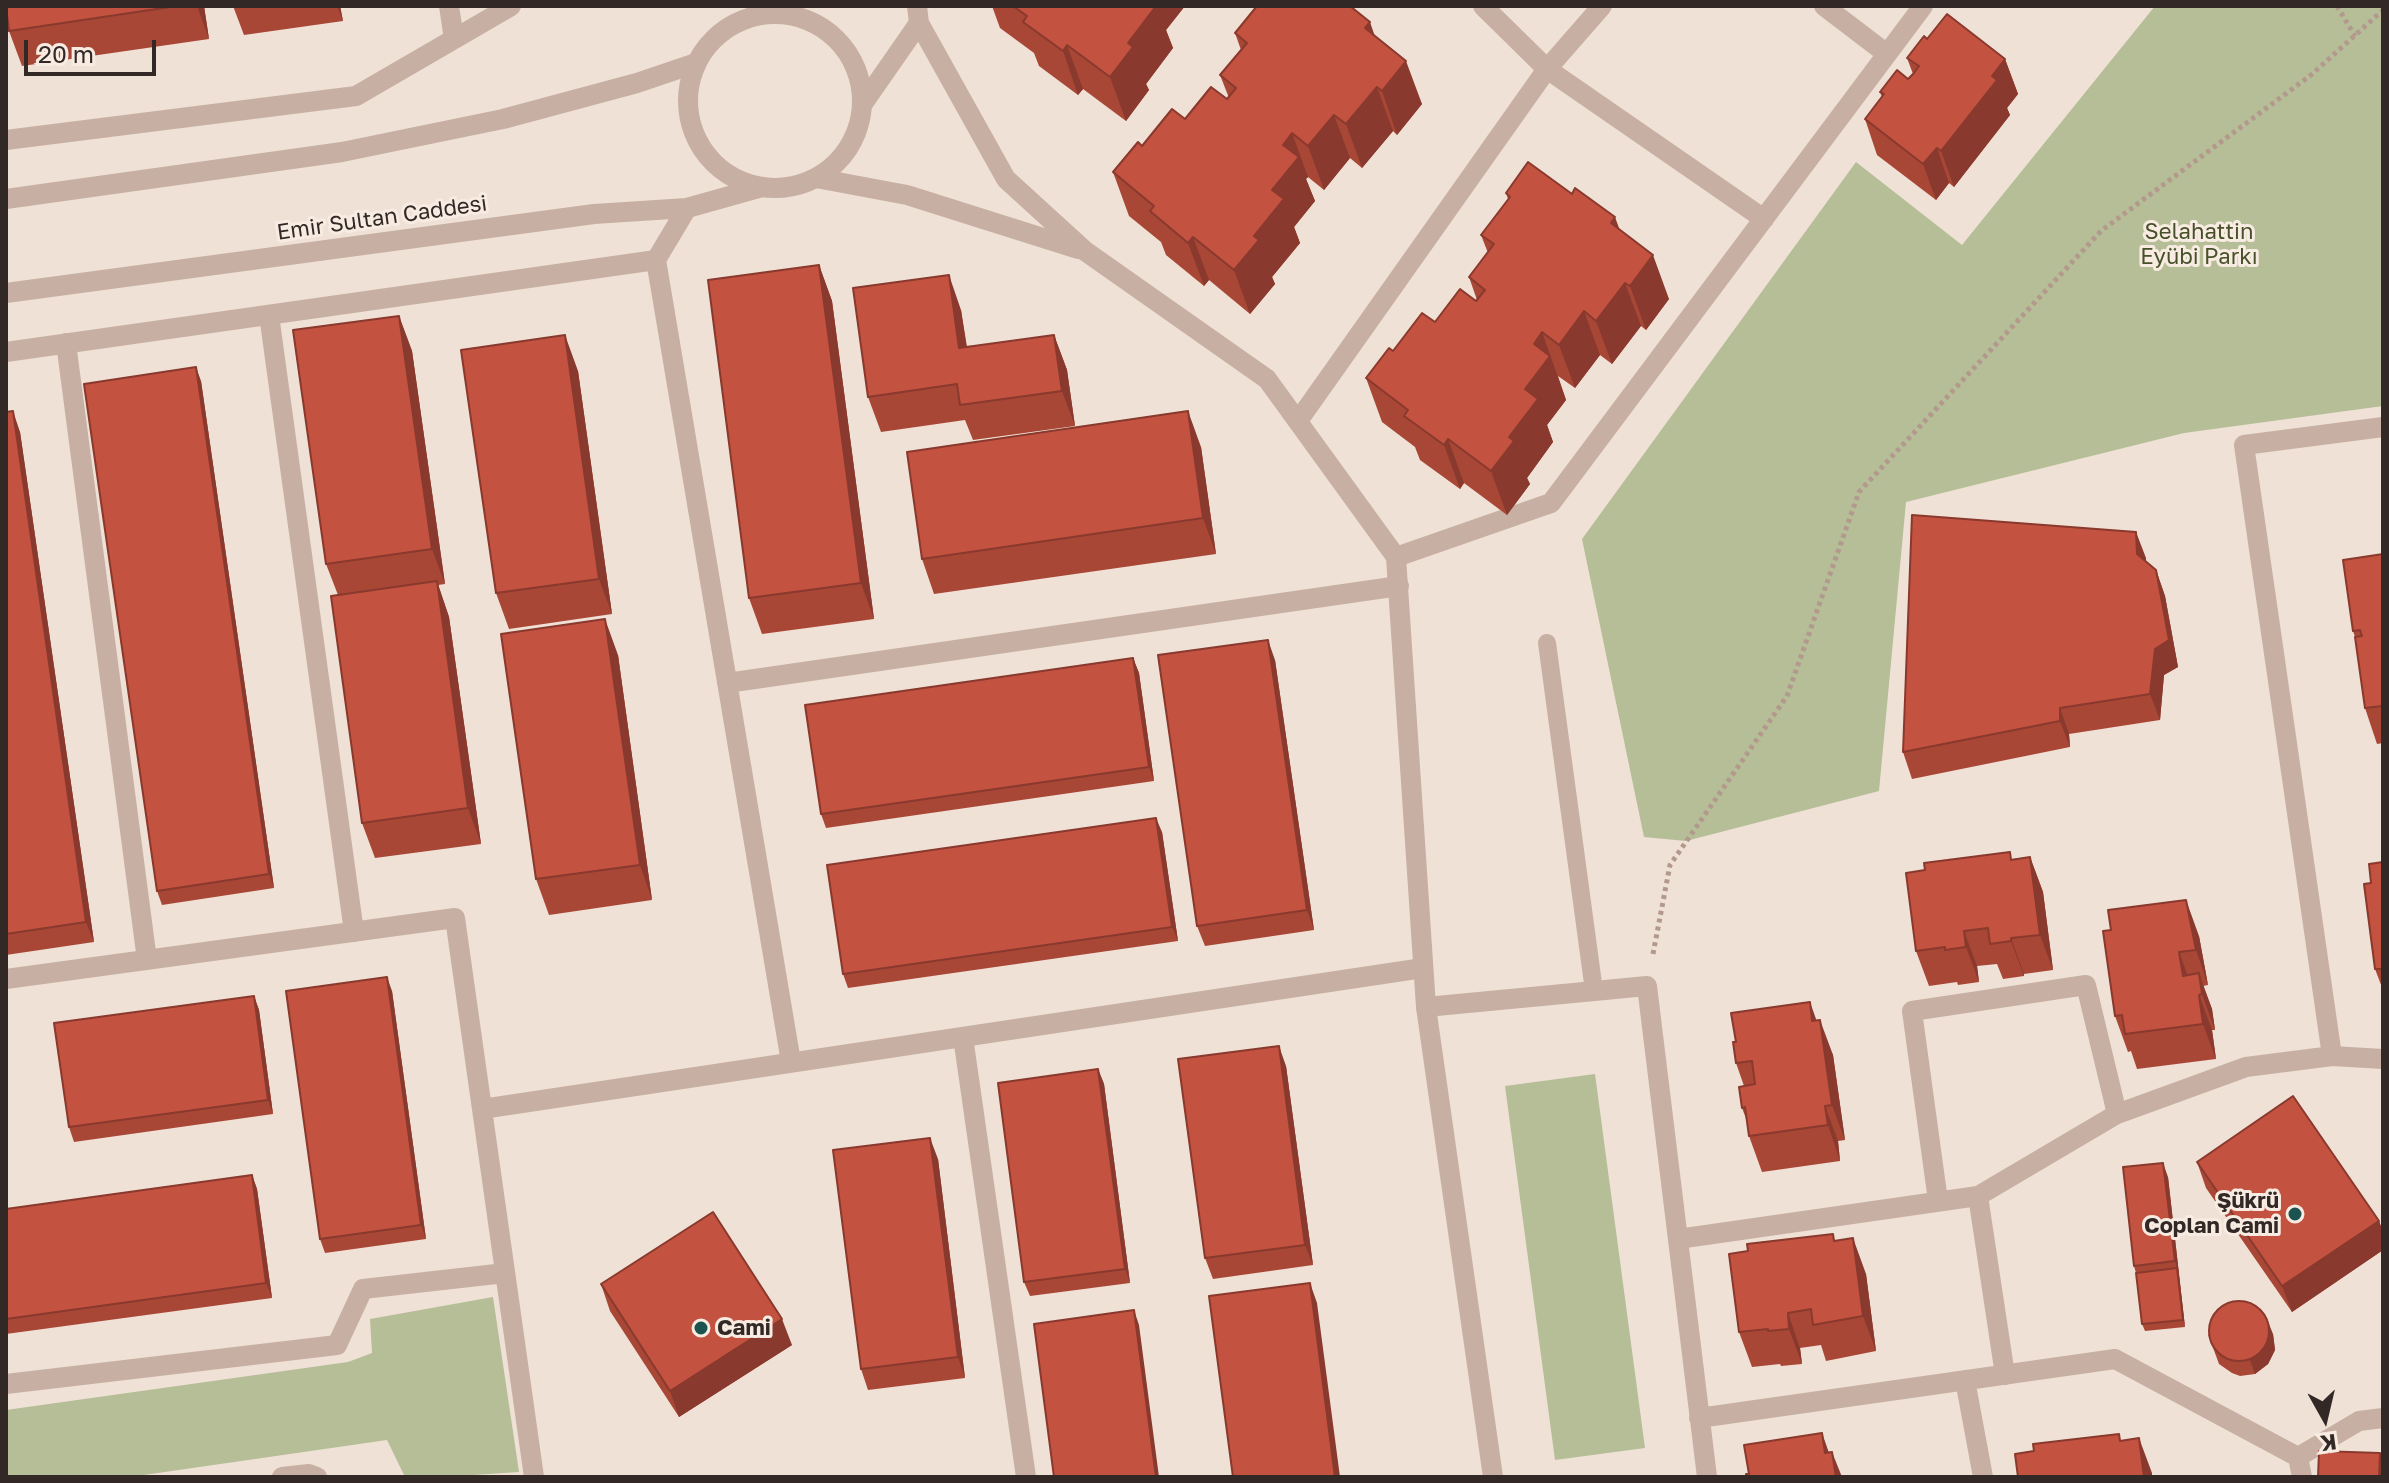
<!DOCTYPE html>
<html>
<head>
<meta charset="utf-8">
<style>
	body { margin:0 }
	#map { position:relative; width:2389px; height:1483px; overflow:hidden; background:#f0e1d6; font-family:"Golos Text",sans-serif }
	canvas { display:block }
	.frame { position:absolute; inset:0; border:8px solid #322825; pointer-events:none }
	.north { position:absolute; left:2285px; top:1379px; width:80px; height:80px; -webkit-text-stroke:6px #f8ece2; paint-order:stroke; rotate:172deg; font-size:22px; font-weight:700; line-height:32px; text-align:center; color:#322825 }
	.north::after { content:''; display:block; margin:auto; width:28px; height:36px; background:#322825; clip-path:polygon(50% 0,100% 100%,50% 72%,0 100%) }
	.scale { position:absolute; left:24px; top:40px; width:132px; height:36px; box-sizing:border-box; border:4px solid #322825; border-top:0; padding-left:10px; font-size:24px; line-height:28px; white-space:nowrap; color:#322825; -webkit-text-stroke:6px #f8ece2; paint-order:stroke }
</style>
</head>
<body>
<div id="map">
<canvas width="2389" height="1483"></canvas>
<div class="frame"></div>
<div class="north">K</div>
<div class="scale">20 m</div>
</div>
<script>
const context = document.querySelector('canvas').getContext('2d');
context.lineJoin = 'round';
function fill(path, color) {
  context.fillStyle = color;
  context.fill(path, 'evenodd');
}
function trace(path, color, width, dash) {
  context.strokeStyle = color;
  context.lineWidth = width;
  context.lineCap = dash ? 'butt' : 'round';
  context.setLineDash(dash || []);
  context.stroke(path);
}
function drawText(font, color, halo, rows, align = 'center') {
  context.font = font + ' "Golos Text",sans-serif';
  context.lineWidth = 6;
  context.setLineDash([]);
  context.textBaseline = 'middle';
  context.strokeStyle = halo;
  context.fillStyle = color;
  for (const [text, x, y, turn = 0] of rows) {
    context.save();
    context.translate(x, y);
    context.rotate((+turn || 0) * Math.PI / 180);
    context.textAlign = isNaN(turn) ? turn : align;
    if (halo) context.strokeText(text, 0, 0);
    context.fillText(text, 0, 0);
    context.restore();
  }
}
const green = new Path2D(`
	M2155,6H2383V406L2184,433L1906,502L1879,791L1686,841L1644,837L1582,539L1856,162L1962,245Z
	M1595,1074L1645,1448L1555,1460L1505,1086Z
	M493,1297L519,1472L443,1477H405L387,1440L130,1477H6V1410L348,1362L372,1353L370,1319Z`);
const path = new Path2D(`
	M2337,6L2355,36
	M1653,954L1670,865L1787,696L1859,492L2101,231L2311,75L2383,10`);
const service = new Path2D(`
	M1547,643L1594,991`);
const minor = new Path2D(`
	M449,6L454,39
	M1602,6L1547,69L1764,219
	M1824,6L1887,54
	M6,140L356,96L511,6
	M6,199L342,152L503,119L637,83L696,63
	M687,208L656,260L791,1062
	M6,293L594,214L687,208L762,187
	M269,315L354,932
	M66,343L147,960
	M6,352L656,260
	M1298,421L1547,69L1483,6
	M2383,427L2244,445L2332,1056L2383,1059
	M1396,557L1551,503L1923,6
	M727,683L1399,586
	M6,979L455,918L534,1477
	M1426,1007L1647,986L1707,1477
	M963,1037L1026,1477
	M482,1109L1423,968
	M1938,1201L1912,1011L2086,985L2117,1114
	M1678,1239L1978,1196
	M2005,1375L1978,1196L2117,1114L2246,1067L2332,1056
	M1965,1380L1983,1477
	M6,1384L337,1345L363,1289L505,1273
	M1699,1418L2115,1359L2298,1457
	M282,1477L309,1474L317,1477
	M2302,1477L2298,1457L2359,1421L2383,1418`);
const tertiary = new Path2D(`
	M917,6L919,23L1006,179L1085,251L1267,379L1396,557L1426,1007L1493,1477
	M688 101a87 87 0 1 1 174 0a87 87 0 1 1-174 0Z
	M862,105L919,23
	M816,178L907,195L1078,249`);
const wall = new Path2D(`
	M6,6H204L209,39L22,66L9,31Z
	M233,6H340L343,21L244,35Z
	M992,6H1185L1166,30L1173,48L1146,84L1149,90L1126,121L1083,89L1078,95L1039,66L1034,53L1000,28Z
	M1235,33L1374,35L1422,104L1397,135L1393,131L1362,168L1350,158L1324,190L1308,177L1306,179L1315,201L1294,227L1300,243L1272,277L1275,284L1250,314L1209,280L1204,286L1166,255L1161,242L1129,216L1113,172L1142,146L1185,119L1227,99L1229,98L1220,75L1241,50Z
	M1927,39L2005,59L2018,94L2007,108L2010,115L1954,187L1949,183L1936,200L1877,155L1865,119L1882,97L1880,92L1908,79L1913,74L1907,58Z
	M1506,193L1620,230L1669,299L1646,330L1641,326L1612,364L1600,355L1575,388L1558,376L1566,400L1547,425L1553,442L1527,478L1530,484L1507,515L1464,483L1460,489L1420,460L1415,447L1382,422L1366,378L1393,351L1435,322L1477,300L1469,277L1488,253L1481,235L1508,199Z
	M819,265L832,301L874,619L762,634L749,598Z
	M961,310L967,347L1054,335L1067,370L1075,426L973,440L965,420L881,432L868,397Z
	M399,316L412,351L445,584L438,585L449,617L481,844L375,858L362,823L338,595L326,564Z
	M578,371L612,614L509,629L496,593Z
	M201,381L274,888L162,905L157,891Z
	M6,412L20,432L94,942L6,955Z
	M1201,447L1216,554L934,594L922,559Z
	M2383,554V743L2377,744L2365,708L2355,637L2353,631Z
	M2146,558V562L2156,570L2165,596L2178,667L2164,675L2160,720L2069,734L2070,747L1912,779L1903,752Z
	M618,655L652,900L549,915L536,879Z
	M1133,658L1139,673L1154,781L826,828L821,814Z
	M1275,660L1314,930L1205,946L1197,926Z
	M1162,832L1178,941L848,988L843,974Z
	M2030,857L2043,892L2053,970L2024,974V976L2003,979L1997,964L1977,966L1979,982L1958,985L1957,982L1929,986L1916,951L2012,859Z
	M2383,862V990L2375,969L2371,883Z
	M2103,931L2199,936L2208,985L2203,986L2212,1009L2215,1030H2212L2216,1059L2137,1069L2131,1051L2128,1052L2115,1016Z
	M392,991L426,1239L325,1253L320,1239Z
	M254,996L259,1010L273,1114L74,1142L69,1127Z
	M1816,1020L1833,1055L1845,1140L1838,1141L1840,1161L1762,1172L1749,1136L1747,1121L1742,1108L1744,1086L1736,1063Z
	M1286,1066L1313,1265L1213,1279L1205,1258Z
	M1098,1069L1104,1084L1130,1283L1030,1296L1024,1282Z
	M938,1159L965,1378L868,1390L861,1369Z
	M2197,1162L2379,1221L2383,1232V1250L2292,1312L2206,1188Z
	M252,1175L257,1189L272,1298L6,1334V1209Z
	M2168,1177L2185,1327L2145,1331L2142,1324L2136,1273L2134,1266Z
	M1835,1241L1866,1274L1876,1351L1826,1361L1821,1345L1800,1348L1802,1364L1781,1366L1780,1364L1752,1367L1739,1332Z
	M601,1284L792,1345L679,1417L610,1311Z
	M2208,1334H2273L2275,1350L2268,1364L2255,1374L2240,1376L2232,1373L2219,1364Z`);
const shadedWall = new Path2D(`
	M197,6H204L209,39Z
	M337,6H340L343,21Z
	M1148,6H1185L1166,30L1173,48L1146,84L1149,90L1126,121L1110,77Z
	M1370,22L1385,66L1365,28Z
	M1067,45L1083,89L1078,95L1063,51Z
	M2005,59L2018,94L2007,108L2010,115L1954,187L1941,151L1992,76Z
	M1406,61L1422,104L1397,135L1382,91Z
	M1377,87L1393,131L1362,168L1346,124Z
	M1334,115L1350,158L1324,190L1308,146Z
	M1292,133L1308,177L1306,179L1315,201L1294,227L1300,243L1272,277L1275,284L1250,314L1234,270L1254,236L1272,190L1283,145Z
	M1937,148L1949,183L1936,200L1923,164Z
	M1615,217L1631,261L1611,223Z
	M1193,237L1209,280L1204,286L1188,243Z
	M1653,255L1669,299L1646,330L1630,286Z
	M819,265L832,301L874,619L861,583Z
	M949,275L961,310L972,383L959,348Z
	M1625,283L1641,326L1612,364L1596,321Z
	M1584,311L1600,355L1575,388L1559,345Z
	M399,316L412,351L445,584L432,549Z
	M1542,332L1566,400L1547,425L1553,442L1527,478L1530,484L1507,515L1491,471L1509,437L1534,344Z
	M565,335L578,371L612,614L599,579Z
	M1054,335L1067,370L1075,426L1062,391Z
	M196,367L201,381L274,888L269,874Z
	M13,411L20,432L94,942L86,922Z
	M1188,411L1201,447L1216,554L1203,518Z
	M1448,439L1464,483L1460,489L1444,445Z
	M2136,532L2146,558V581L2137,554Z
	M2156,570L2165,596L2178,667L2164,675L2160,720L2150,694Z
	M437,581L449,617L481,844L468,808Z
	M605,619L618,655L652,900L640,865Z
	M1268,640L1275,660L1314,930L1307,910Z
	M1133,658L1139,673L1154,781L1149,767Z
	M2060,708L2069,734L2070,747L2060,721Z
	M1156,818L1162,832L1178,941L1172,927Z
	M2030,857L2043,892L2053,970L2040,935Z
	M2186,900L2199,936L2208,985L2196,950Z
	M1964,931L1977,966L1979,982L1966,947Z
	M2011,938L2024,974V976L2011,941Z
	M2179,952L2192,987L2183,976Z
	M2199,973L2212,1009L2215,1030L2202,994Z
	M387,977L392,991L426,1239L421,1225Z
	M2199,995L2212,1030L2216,1059L2203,1024Z
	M254,996L259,1010L273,1114L268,1100Z
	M1810,1002L1822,1036L1820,1020L1833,1055L1845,1140L1832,1105L1812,1021Z
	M1279,1046L1286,1066L1313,1265L1305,1245Z
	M1098,1069L1104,1084L1130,1283L1125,1269Z
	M1825,1106L1838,1141L1840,1161L1828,1125Z
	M930,1138L938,1159L965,1378L958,1357Z
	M2163,1163L2168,1177L2185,1327L2183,1320L2177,1268L2175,1261Z
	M252,1175L257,1189L272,1298L266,1283Z
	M2379,1221L2383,1232V1250L2292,1312L2282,1286Z
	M1853,1238L1866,1274L1876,1351L1863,1316Z
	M1310,1283L1317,1303L1340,1477H1335Z
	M1134,1310L1139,1325L1159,1477H1156Z
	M1788,1313L1800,1348L1802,1364L1789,1329Z
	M782,1319L792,1345L679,1417L670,1391Z
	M2267,1319L2273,1334L2275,1350L2268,1364L2255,1374L2250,1360Z
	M1822,1433L1834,1467L1832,1452L1842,1477H1834L1825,1453Z
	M2139,1438L2152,1473V1477H2144Z
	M2380,1453L2383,1461V1477H2379Z`);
const building = new Path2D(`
	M6,6H177L9,31Z
	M1013,6H1156L1128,43L1133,47L1110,77L1067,45L1063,51L1023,22L1027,16Z
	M1257,6H1350L1370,22L1365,28L1406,61L1382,91L1377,87L1346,124L1334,115L1308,146L1292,133L1283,145L1299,157L1272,190L1284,199L1254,236L1259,240L1234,270L1193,237L1188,243L1150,211L1154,206L1113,172L1138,142L1142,146L1172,109L1185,119L1211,87L1227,99L1236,88L1220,75L1247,43L1235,33Z
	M1947,14L2005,59L1992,76L1997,80L1941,151L1937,148L1923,164L1865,119L1884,94L1880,92L1897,70L1908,79L1914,73L1919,66L1907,58L1924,36L1927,39Z
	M1528,162L1572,194L1575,188L1615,217L1611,223L1653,255L1630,286L1625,283L1596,321L1584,311L1559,345L1542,332L1534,344L1550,356L1525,389L1538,399L1509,437L1514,441L1491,471L1448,439L1444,445L1404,416L1408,410L1366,378L1389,348L1393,351L1422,313L1435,322L1460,289L1476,301L1485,290L1469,277L1494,244L1481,235L1510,197L1506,193Z
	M819,265L861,583L749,598L708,280Z
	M949,275L959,348L1054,335L1062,391L960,405L957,384L868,397L853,288Z
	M399,316L432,549L326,564L293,330Z
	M565,335L599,579L496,593L461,350Z
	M196,367L269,874L157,891L84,384Z
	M13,411L86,922L6,934V412Z
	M1188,411L1203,518L922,559L907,452Z
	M1912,515L2136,532L2137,554L2156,570L2169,640L2155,649L2150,694L2060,708V721L1903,752Z
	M2383,554V706L2365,708L2355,637L2362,636L2360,630L2353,631L2343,560Z
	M437,581L468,808L362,823L331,596Z
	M605,619L640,865L536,879L501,634Z
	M1268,640L1307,910L1197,926L1158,655Z
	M1133,658L1149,767L821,814L805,705Z
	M1156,818L1172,927L843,974L827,865Z
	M2010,852L2011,860L2030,857L2040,935L2011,938V941L1990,944L1988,928L1964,931L1966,947L1945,950V947L1916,951L1906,873L1925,870L1924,863Z
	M2383,862V969H2375L2364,884L2371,883L2369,864Z
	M2186,900L2196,950L2179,952L2183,976L2199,973L2202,994L2199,995L2203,1024L2125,1034L2122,1015L2115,1016L2103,931L2111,930L2108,910Z
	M387,977L421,1225L320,1239L286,991Z
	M254,996L268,1100L69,1127L54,1023Z
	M1810,1002L1812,1021L1820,1020L1832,1105L1825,1106L1828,1125L1749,1136L1745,1107L1742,1108L1739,1087L1755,1084L1752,1061L1736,1063L1733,1042H1736L1731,1013Z
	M1279,1046L1305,1245L1205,1258L1178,1059Z
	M1098,1069L1125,1269L1024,1282L998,1083Z
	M2293,1096L2379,1221L2282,1286L2197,1162Z
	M930,1138L958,1357L861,1369L833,1150Z
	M2163,1163L2175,1261L2134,1266L2123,1167Z
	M252,1175L266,1283L6,1319V1209Z
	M713,1212L782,1319L670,1391L601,1284Z
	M1833,1234L1834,1241L1853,1238L1863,1316L1813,1325L1811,1309L1788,1313L1789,1329L1768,1331V1329L1739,1332L1729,1254L1748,1251L1747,1244Z
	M2177,1268L2183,1320L2142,1324L2136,1273Z
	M1310,1283L1335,1477H1233L1209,1296Z
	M2209 1331a30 30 0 1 1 60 0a30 30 0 1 1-60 0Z
	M1134,1310L1156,1477H1054L1034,1324Z
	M1822,1433L1825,1453L1832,1452L1836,1477H1746V1474H1749L1744,1445Z
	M2119,1434L2120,1441L2139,1438L2144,1477H2018L2015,1454L2034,1451L2033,1444Z
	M2319,1451L2380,1453L2379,1477H2318Z`);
const markers = [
	[2295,1214,8,"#1b5351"],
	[701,1328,8,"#1b5351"]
];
const streetNames = [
	["Emir Sultan Caddesi",382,218,-8]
];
const parkNames = [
	["Selahattin",2199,232],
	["Eyübi Parkı",2199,257]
];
const poiNames = [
	["Şükrü",2279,1201],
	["Coplan Cami",2279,1226],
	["Cami",717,1328,"left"]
];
fill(green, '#b5be97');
trace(path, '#b3998d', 5, [4, 4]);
trace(service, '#c7b0a3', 18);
trace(minor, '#c7b0a3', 20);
trace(tertiary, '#c7b0a3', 20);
fill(wall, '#a94737');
fill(shadedWall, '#89392d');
fill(building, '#c45240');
trace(building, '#89392d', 2);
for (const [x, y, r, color] of markers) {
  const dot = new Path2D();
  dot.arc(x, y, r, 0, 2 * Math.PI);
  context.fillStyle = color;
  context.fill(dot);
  trace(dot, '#f8ece2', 3);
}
drawText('22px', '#322825', '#f8ece2', streetNames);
drawText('22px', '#465029', '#f8ece2', parkNames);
drawText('bold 22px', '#322825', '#f8ece2', poiNames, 'right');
</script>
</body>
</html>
